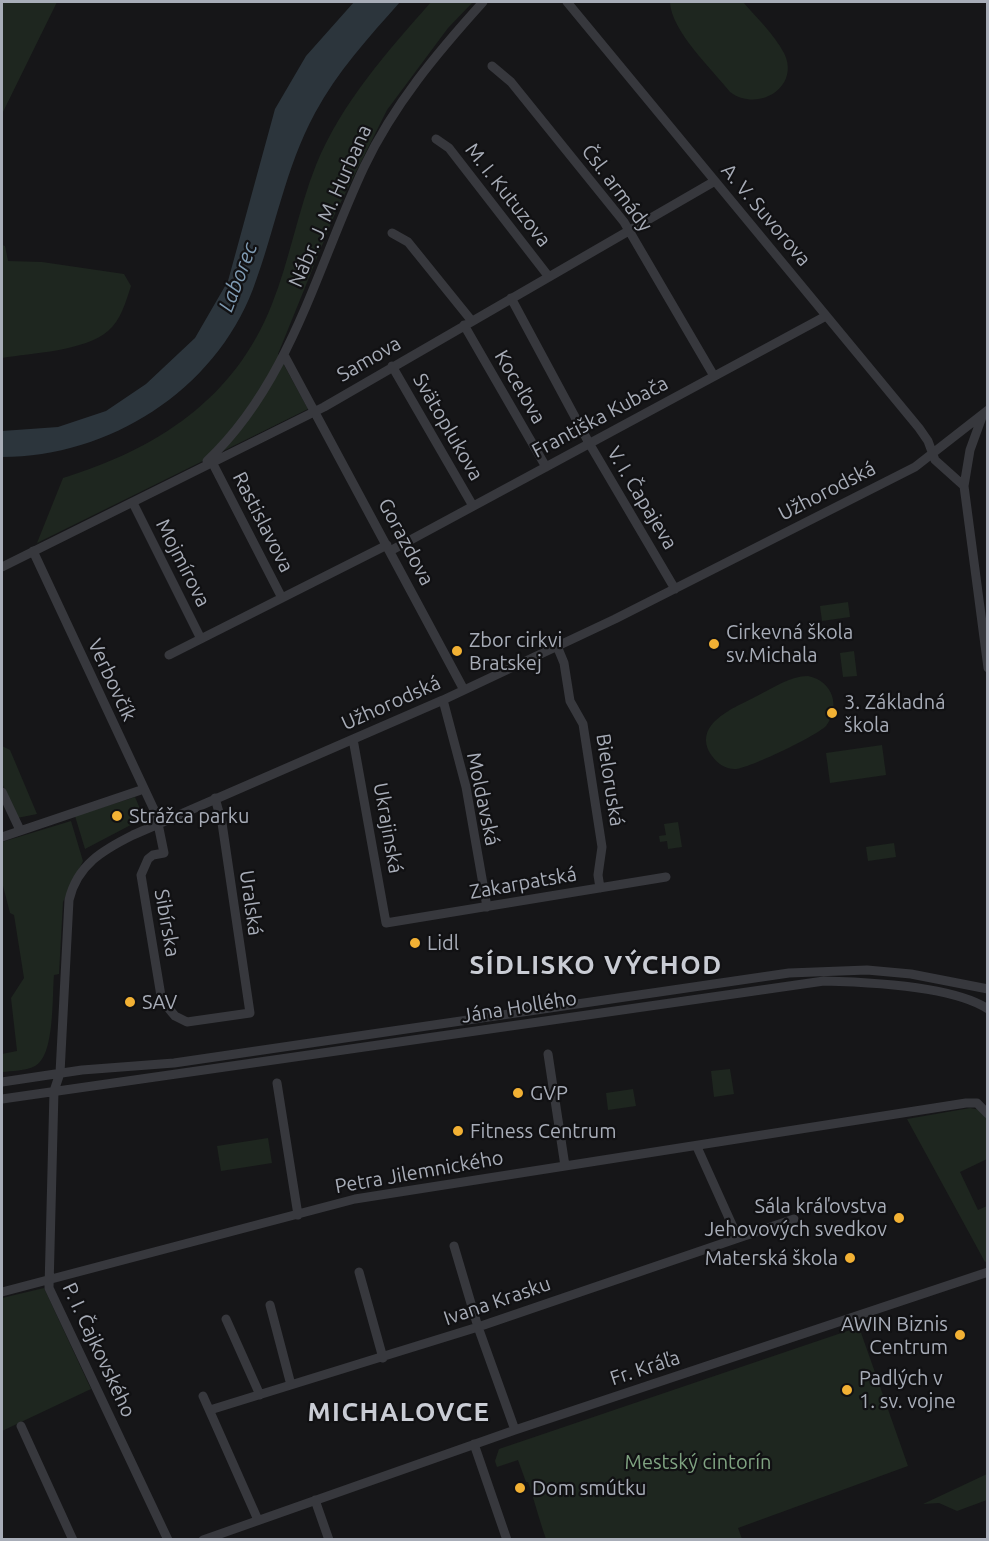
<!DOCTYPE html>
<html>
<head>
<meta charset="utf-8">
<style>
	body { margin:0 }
	#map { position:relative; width:989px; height:1541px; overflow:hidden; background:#161618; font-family:Ubuntu,sans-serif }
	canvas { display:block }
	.frame { position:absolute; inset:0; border:3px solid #a8adb8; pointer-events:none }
</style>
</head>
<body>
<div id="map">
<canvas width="989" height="1541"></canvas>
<div class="frame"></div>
</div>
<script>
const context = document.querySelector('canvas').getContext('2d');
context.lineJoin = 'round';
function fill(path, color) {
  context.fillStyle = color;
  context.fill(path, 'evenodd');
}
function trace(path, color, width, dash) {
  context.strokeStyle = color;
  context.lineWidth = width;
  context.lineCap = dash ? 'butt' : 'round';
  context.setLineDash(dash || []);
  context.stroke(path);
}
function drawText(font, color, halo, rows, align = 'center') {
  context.font = font + ' Ubuntu,sans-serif';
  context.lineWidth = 4.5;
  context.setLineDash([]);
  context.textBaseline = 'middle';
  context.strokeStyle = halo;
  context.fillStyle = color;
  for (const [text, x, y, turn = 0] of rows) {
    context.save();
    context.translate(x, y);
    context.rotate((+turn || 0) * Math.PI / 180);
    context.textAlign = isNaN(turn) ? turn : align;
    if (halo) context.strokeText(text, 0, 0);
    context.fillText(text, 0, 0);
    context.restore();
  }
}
const green = new Path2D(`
	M2,2H57L2,114Z
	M431,2H473L448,28L387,110L334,216L278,354L308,409L37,543L63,478C157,449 235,399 272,304C290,259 298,210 316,165C342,102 387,52 431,2Z
	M670,2H743C756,17 774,34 784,53C801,87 758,113 730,92C712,69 671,31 670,2Z
	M2,245L5,246L8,261L42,262L124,274L131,286C126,301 121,320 108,331C85,351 32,353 2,358Z
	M848,602L850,617L822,621L820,606Z
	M854,651L857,676L843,677L840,653Z
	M808,676C833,681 841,707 826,726C816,736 748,769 735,769C725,769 717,763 712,756C690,724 736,707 757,696C773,688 790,676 808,676Z
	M882,745L886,775L830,783L826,753Z
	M2,746L10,750L37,814L17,818L2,783Z
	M135,797L144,818L85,849L75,816Z
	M71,821L83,861L63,902L59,974L54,975C52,997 55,1056 35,1066C25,1071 12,1071 2,1072V1054L17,1051L11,998L24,978L14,915L10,913L2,882V842Z
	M678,822L682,847L668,849L667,841L660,842L659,836L666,835L664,824Z
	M894,843L896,857L868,861L866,847Z
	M730,1069L734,1094L714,1097L711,1071Z
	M633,1089L636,1106L608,1110L606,1093Z
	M970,1108L981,1110L987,1119V1159L960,1172L978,1210L987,1206V1261L985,1262L907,1119Z
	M268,1138L272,1163L221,1171L217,1146Z
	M44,1288L91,1389L2,1431V1298Z
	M859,1327L908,1466L738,1528L742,1539H546C539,1519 534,1499 528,1482H526L518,1460L497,1467L495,1461L499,1449Z
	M987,1474V1500L957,1511L939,1503L923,1504Z`);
const water = new Path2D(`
	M354,2H400C369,37 337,72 315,113C285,168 275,231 253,289C214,391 109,457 2,457V431L58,427L106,411L146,384L195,338L228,281L275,109L306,56Z`);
const minor = new Path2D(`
	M567,2L919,428L928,441L935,460L964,486
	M492,66L511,82L624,222L714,376
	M436,139L449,148L549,277
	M392,233L408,242L471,320
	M511,298L589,443L675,589
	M464,325L546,467
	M284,355L464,690
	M392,366L473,506
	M982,417L970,450L964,486L988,668
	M207,461C290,383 317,267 364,167C394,104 437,53 483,2
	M212,462L282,598
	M133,503L201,639
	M33,551L156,814L164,853L153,855L148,859L141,875L161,996L165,1004L175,1016L187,1022L250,1013L222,823L215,798
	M390,551L826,316
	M2,567L324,407L715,181
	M557,646L564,663L570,701L583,724L602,847L598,875L600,888
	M169,655L387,545
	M443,700L466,787L487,907
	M353,739L386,923L666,877
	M2,792L20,830
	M2,837L144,789
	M548,1054L565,1166
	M2,1082L82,1070L174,1063L789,973L867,970L911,974L988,989
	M277,1083L298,1215
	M2,1099L824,981C865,982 953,986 988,1009
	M697,1147L738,1238
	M454,1246L478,1327L515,1430
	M359,1272L383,1358
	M2,1292L355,1199L966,1103H977L988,1114
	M270,1305L291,1385
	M226,1319L260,1395
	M203,1396L258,1520
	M210,1410L478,1327L794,1219
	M21,1426L73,1540
	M474,1444L507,1540
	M315,1500L329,1540
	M168,1540L49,1288L54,1091L60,1073L69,900C77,865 103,850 133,835L443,700L615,619L915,467L988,410
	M203,1540L515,1430L988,1272`);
const markers = [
	[714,644,6,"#f2b134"],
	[457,651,6,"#f2b134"],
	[832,713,6,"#f2b134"],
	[117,816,6,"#f2b134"],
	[415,943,6,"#f2b134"],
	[130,1002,6,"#f2b134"],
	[518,1093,6,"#f2b134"],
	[458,1131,6,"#f2b134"],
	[899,1218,6,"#f2b134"],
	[850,1258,6,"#f2b134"],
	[960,1335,6,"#f2b134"],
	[847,1390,6,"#f2b134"],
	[520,1488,6,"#f2b134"]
];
const streetNames = [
	["Čsl. armády",617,188,53],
	["M. I. Kutuzova",508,195,52],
	["Nábr. J. M. Hurbana",330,206,-66],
	["A. V. Suvorova",766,215,50],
	["Samova",369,359,-30],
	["Koceľova",520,387,60],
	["Františka Kubača",600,417,-28],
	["Svätoplukova",448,427,60],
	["Užhorodská",827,491,-27],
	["V. I. Čapajeva",642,498,59],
	["Rastislavova",263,522,63],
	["Gorazdova",406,542,62],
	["Mojmírova",183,563,63],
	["Verbovčík",112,680,65],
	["Užhorodská",391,703,-24],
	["Bieloruská",610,780,81],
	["Moldavská",483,799,78],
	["Ukrajinská",388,828,80],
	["Zakarpatská",523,883,-10],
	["Uralská",251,903,82],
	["Sibírska",167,923,80],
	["Jána Hollého",519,1007,-9],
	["Petra Jilemnického",419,1172,-10],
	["Ivana Krasku",497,1301,-19],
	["P. I. Čajkovského",99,1350,65],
	["Fr. Kráľa",645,1368,-18]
];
const poiNames = [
	["Cirkevná škola",726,632],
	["sv.Michala",726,655],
	["Zbor cirkvi",469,640],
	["Bratskej",469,663],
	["3. Základná",844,702],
	["škola",844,725],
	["Strážca parku",129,816],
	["Lidl",427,943],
	["SAV",142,1002],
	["GVP",530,1093],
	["Fitness Centrum",470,1131],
	["Sála kráľovstva",887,1206,"right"],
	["Jehovových svedkov",887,1229,"right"],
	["Materská škola",838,1258,"right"],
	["AWIN Biznis",948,1324,"right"],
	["Centrum",948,1347,"right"],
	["Padlých v",859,1378],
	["1. sv. vojne",859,1401],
	["Dom smútku",532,1488]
];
const parkNames = [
	["Mestský cintorín",698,1462]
];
const waterNames = [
	["Laborec",238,277,-69]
];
const districtNames = [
	["SÍDLISKO VÝCHOD",596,965],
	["MICHALOVCE",399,1412]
];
fill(green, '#1e261f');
fill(water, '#2c353c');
trace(minor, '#37383d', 9);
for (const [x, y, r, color] of markers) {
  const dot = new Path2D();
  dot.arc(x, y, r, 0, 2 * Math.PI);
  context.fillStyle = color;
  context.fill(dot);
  trace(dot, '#111113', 2);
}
drawText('20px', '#a8adb8', '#111113', streetNames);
drawText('20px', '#a8adb8', '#111113', poiNames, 'left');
drawText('20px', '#7fa381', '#111113', parkNames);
drawText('italic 21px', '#7f9bb3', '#111113', waterNames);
context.letterSpacing = '1.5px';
drawText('bold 26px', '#c9ccd4', '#111113', districtNames);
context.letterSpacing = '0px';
</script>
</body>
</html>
